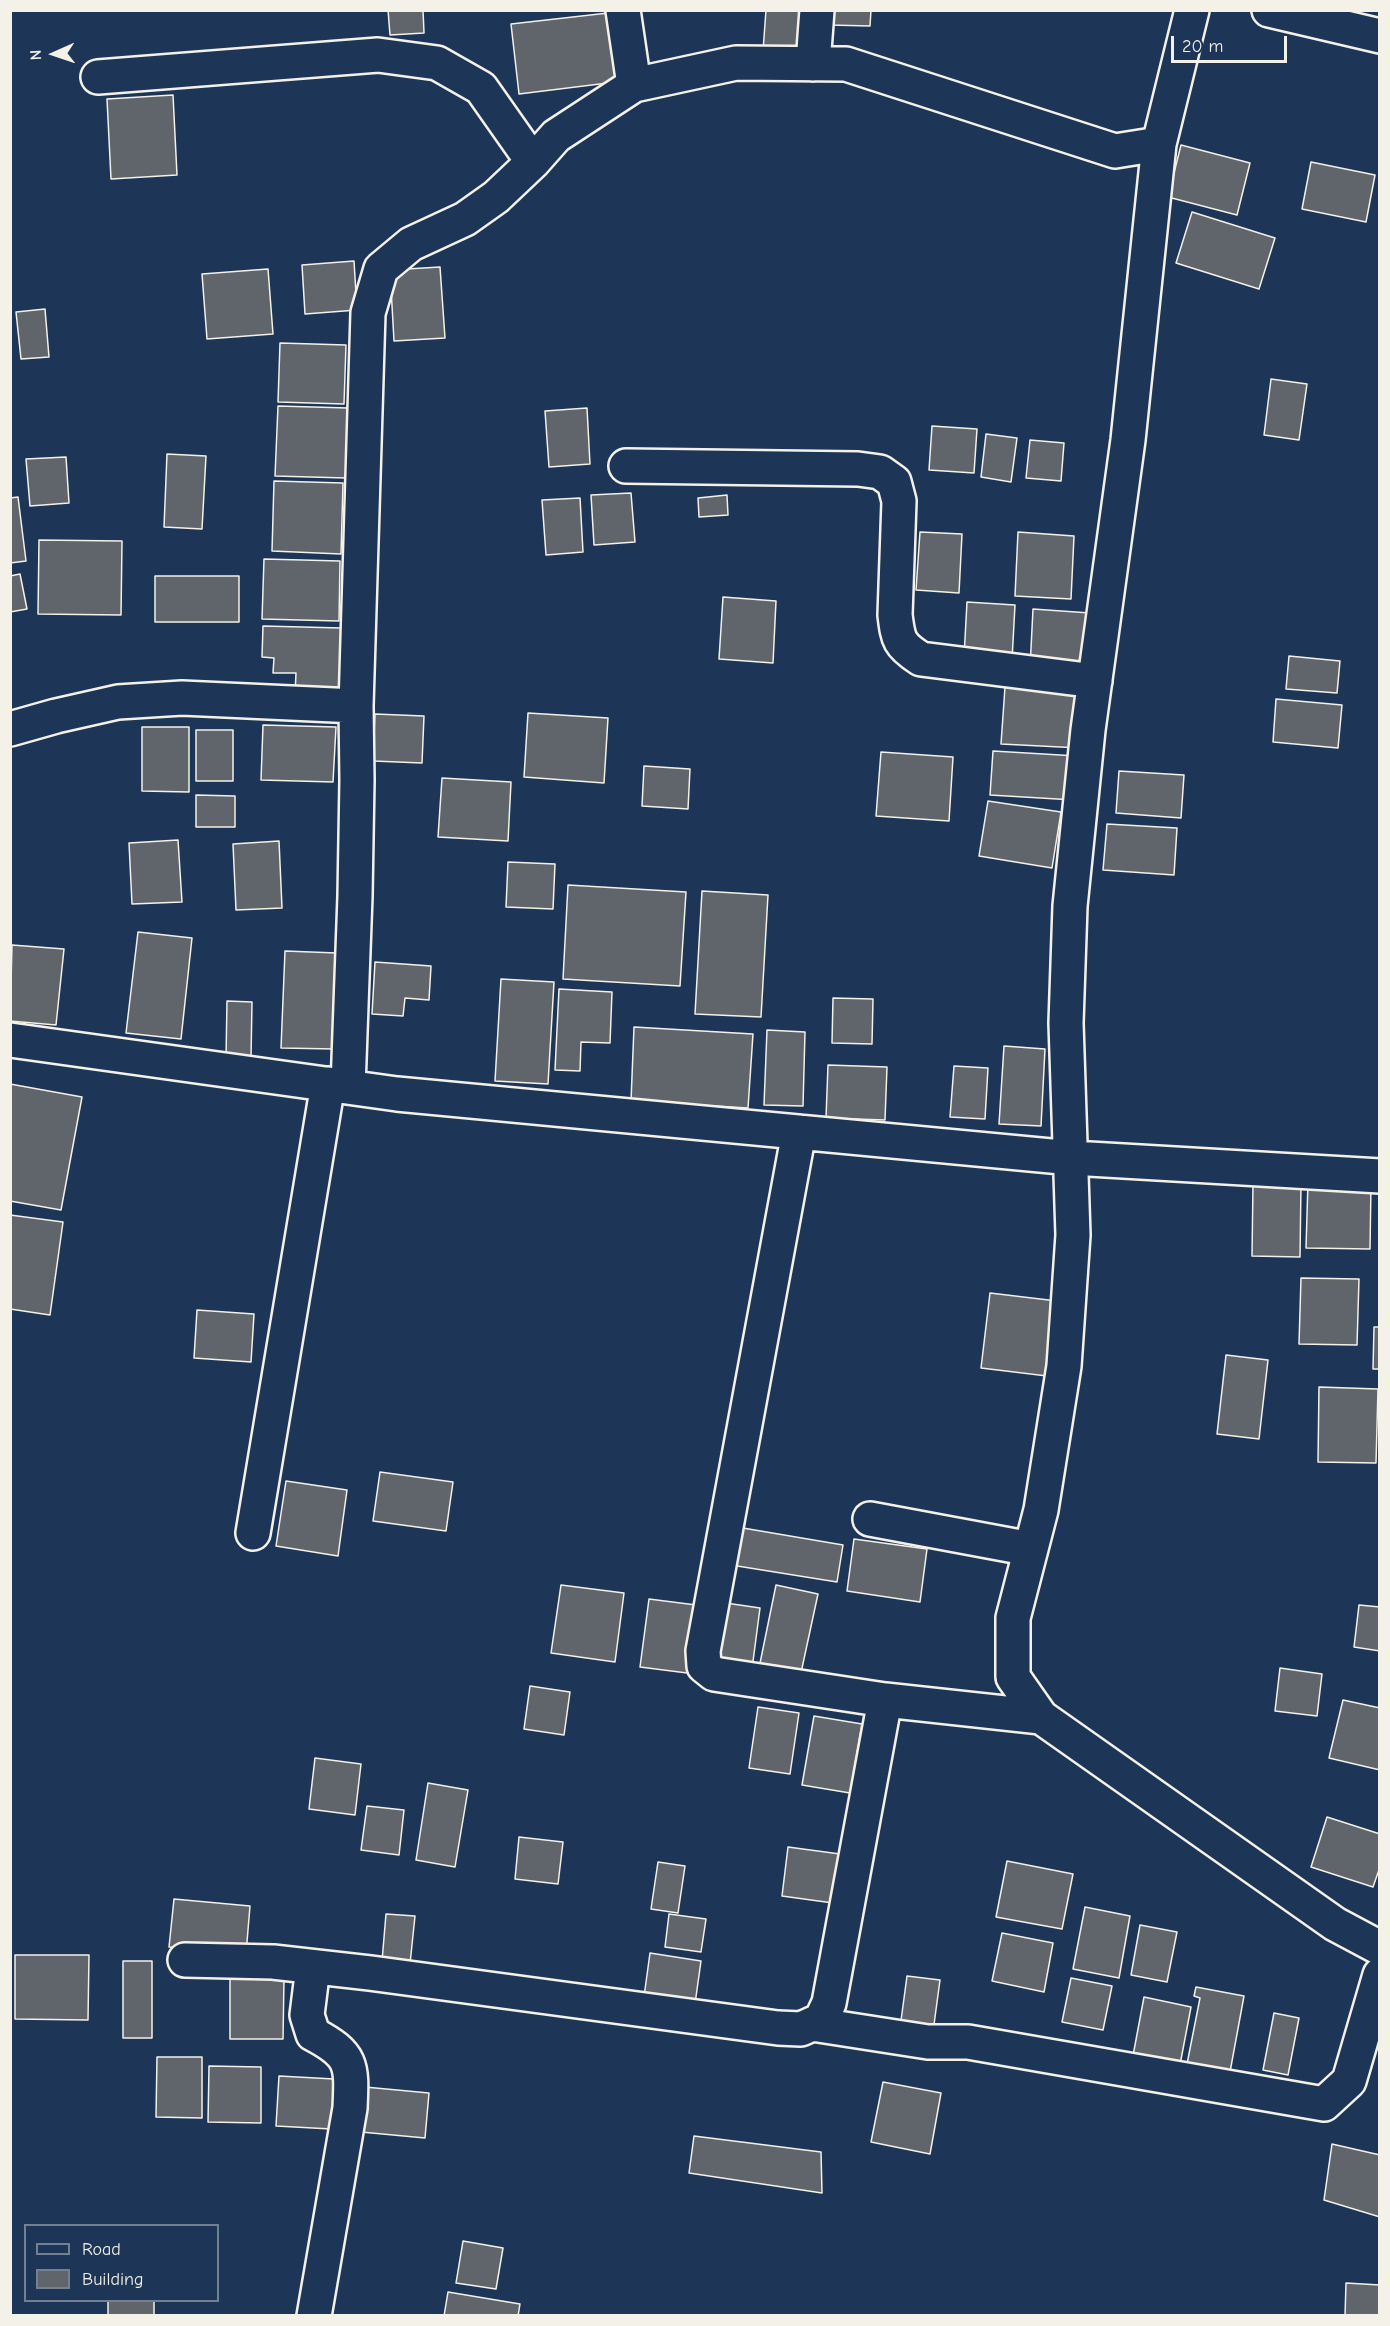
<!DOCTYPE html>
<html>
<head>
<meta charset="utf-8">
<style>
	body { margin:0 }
	#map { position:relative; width:1390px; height:2326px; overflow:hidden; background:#1d3557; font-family:"Comic Neue",sans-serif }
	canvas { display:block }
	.frame { position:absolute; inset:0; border:12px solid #f4f1e8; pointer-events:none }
	.legend { position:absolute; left:24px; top:2224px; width:195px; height:78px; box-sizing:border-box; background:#1d3557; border:2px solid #738091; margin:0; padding:8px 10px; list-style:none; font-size:18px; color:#f4f1e8 }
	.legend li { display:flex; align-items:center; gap:12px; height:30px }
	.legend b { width:30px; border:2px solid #738091 }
	.north { position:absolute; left:24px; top:24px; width:60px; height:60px; -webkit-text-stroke:4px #1d3557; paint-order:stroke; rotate:267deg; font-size:16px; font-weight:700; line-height:24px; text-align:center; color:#f4f1e8 }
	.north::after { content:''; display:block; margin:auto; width:21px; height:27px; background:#f4f1e8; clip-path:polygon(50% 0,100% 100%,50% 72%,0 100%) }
	.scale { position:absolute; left:1171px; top:36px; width:116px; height:27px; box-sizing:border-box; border:3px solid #f4f1e8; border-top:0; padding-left:8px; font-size:18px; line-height:21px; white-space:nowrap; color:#f4f1e8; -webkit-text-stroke:4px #1d3557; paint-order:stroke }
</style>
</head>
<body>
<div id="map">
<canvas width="1390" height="2326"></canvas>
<div class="frame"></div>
<ul class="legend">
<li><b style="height:8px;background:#1d3557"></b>Road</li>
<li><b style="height:16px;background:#5f656a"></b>Building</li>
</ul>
<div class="north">N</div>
<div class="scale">20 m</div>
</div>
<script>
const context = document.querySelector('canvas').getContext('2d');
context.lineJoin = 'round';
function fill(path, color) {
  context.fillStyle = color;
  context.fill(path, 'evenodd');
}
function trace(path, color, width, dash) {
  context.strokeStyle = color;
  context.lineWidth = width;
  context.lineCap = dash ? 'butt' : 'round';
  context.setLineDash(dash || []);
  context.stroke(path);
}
const building = new Path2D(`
	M388,10H423L424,33L390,35Z
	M766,10H800L796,54L763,51Z
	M829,10H871L870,26L829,25Z
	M608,13L616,82L519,94L511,24Z
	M173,95L177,175L111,179L107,99Z
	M1181,145L1250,163L1237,215L1168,197Z
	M1311,162L1375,175L1366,222L1302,209Z
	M1192,212L1275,238L1259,289L1176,263Z
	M354,261L357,310L305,314L302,265Z
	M440,267L445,338L394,341L390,270Z
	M268,269L273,334L207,339L202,274Z
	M45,309L49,357L21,359L16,312Z
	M280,343L346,345L344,404L278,402Z
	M1271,379L1307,384L1299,440L1264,435Z
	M278,406L348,408L346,478L275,476Z
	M587,408L590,464L549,467L545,411Z
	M932,426L977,429L974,473L929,470Z
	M986,434L1017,438L1011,482L981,477Z
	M1030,440L1064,443L1061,481L1026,478Z
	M167,454L206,456L202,529L164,527Z
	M66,457L69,503L30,506L26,459Z
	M274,481L343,483L341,554L272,551Z
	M631,493L635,542L594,545L591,495Z
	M727,495L728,515L699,517L698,498Z
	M18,497L26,561L10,563V498Z
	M580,498L583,552L546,555L542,500Z
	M920,532L962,534L959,593L916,590Z
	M1018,532L1074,536L1071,599L1015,596Z
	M39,540L122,541L121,615L38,614Z
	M264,559L340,561L339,621L262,619Z
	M20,574L27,609L10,612V576Z
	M155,576H239V622H155Z
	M723,597L776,601L773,663L719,659Z
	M967,602L1015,605L1012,660L964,657Z
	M1033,609L1090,613L1086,671L1030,668Z
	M263,626L341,628L339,695L295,694L296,673H273L274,658L262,657Z
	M1289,656L1340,661L1337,693L1286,689Z
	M1005,687L1083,691L1080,748L1001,744Z
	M1276,699L1342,705L1338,748L1273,742Z
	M528,713L608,718L604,783L524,777Z
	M375,714L424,716L422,763L373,761Z
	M263,725L336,727L333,782L261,780Z
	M142,727H189V792L142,791Z
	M196,730H233V781H196Z
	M993,751L1077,756L1074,800L990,795Z
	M881,752L953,757L949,821L876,816Z
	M644,766L690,769L688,809L642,806Z
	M1119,771L1184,775L1181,818L1116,813Z
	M442,778L511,782L508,841L438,837Z
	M196,795L235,796V827H196Z
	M988,801L1061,812L1052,868L979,856Z
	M1107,824L1177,828L1174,875L1103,870Z
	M178,840L182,902L132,904L129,843Z
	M279,841L282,908L236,910L233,844Z
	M508,862L555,864L553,909L506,907Z
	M568,885L686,892L680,986L563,979Z
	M702,891L768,895L761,1017L695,1014Z
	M138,932L192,938L181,1039L126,1033Z
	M12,945L64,949L56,1025L10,1021Z
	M285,951L337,953L335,1049L281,1048Z
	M375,962L431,966L429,1000L405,998L403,1016L372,1014Z
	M501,979L554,982L548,1084L495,1081Z
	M559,989L612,992L610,1043L581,1042L580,1071L555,1070Z
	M833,998L873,999L872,1044L832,1043Z
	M227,1001L252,1002L251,1059L226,1058Z
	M634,1027L753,1034L748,1108L631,1101Z
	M767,1030L805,1032L803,1106L764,1105Z
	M1004,1046L1045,1049L1041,1126L999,1124Z
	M828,1065L887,1067L885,1120L826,1118Z
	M954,1066L988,1068L985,1119L950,1117Z
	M10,1084L82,1097L61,1210L10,1201Z
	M1308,1182L1371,1184L1370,1249L1306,1248Z
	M1253,1183L1301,1184L1300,1257L1252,1256Z
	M10,1215L63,1222L50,1315L10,1309Z
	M1301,1278L1359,1279L1357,1345L1299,1344Z
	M990,1293L1057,1301L1047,1376L981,1368Z
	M197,1310L254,1314L251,1362L194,1358Z
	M1374,1327H1380V1369H1373Z
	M1226,1355L1268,1360L1259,1439L1217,1434Z
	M1319,1387L1378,1389L1376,1463L1318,1462Z
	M380,1472L453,1482L446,1531L373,1521Z
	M286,1481L347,1490L338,1556L276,1546Z
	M737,1527L843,1545L837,1582L731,1565Z
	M854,1539L927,1549L920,1602L847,1591Z
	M561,1585L624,1593L615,1662L551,1653Z
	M776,1585L818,1594L799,1682L758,1673Z
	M649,1599L704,1606L695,1674L640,1667Z
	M719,1602L760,1608L752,1669L711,1664Z
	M1359,1605L1380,1607V1651L1354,1647Z
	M1280,1668L1322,1674L1317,1716L1275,1711Z
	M530,1686L570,1692L564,1735L524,1729Z
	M1343,1700L1380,1708V1770L1329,1758Z
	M758,1707L799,1713L790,1774L749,1768Z
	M814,1716L862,1724L850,1793L802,1785Z
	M315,1758L361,1764L355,1815L309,1809Z
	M428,1783L468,1790L455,1867L416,1860Z
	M367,1806L404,1810L399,1855L361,1850Z
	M1327,1817L1380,1834V1867L1373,1887L1311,1867Z
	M519,1837L563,1842L558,1884L515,1879Z
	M788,1847L840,1854L833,1903L782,1896Z
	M1007,1861L1073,1874L1062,1929L996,1917Z
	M658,1862L685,1866L678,1913L651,1909Z
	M174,1899L250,1906L246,1954L169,1947Z
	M1085,1907L1130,1916L1119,1978L1073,1969Z
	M386,1914L415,1916L410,1964L382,1961Z
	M669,1914L706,1919L701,1952L665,1947Z
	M1140,1925L1177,1932L1167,1982L1131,1975Z
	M1002,1933L1053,1943L1044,1992L992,1981Z
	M650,1953L701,1961L694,2011L643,2004Z
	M15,1955H89L88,2020L15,2019Z
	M123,1961H152V2038H123Z
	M907,1976L940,1980L933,2032L900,2028Z
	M230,1978L284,1979L283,2039H230Z
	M1071,1978L1112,1986L1103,2030L1062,2022Z
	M1196,1987L1244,1996L1230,2072L1187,2064L1200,1998L1194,1996Z
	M1144,1997L1191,2007L1179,2070L1132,2061Z
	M1274,2013L1299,2018L1288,2075L1263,2070Z
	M157,2057H202V2118L156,2117Z
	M209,2066L261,2067V2123L208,2122Z
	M279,2076L334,2079L331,2129L276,2126Z
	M883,2082L941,2093L930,2154L871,2142Z
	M365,2087L429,2093L425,2138L361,2132Z
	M694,2136L821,2152L822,2193L689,2173Z
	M1332,2144L1380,2155V2217L1324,2200Z
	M463,2241L503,2248L496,2289L456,2283Z
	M1346,2283L1380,2285V2316H1345Z
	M448,2292L520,2304L518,2316H444Z
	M108,2300H154V2316H108Z`);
const street = new Path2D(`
	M623,10L634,85
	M1192,10L1159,144L1128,440L1088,730L1070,906L1066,1023L1073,1235L1064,1366L1041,1510L1013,1618V1677L1041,1717L1335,1924L1380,1948
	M1269,10L1380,36
	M813,64L817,10
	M98,77L378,55L437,63L481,88L533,162
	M626,466L858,469L880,472L894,482L899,501L895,615C898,640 899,645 921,659L1095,681
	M10,729L56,716L118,702L182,698L356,706
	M10,1040L397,1094L1072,1158L1380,1176
	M348,1087L355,896L357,780L356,706L368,313L381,269L411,244L465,219L496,197L533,162L556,136L634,85L736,63L846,64L1115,151L1159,144
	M799,1132L703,1651L704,1666L714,1674L885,1700L1041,1717
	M870,1519L1031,1549
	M253,1533L328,1084
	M185,1960L273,1962L370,1973L778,2028L801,2029L821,2020L829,2003L885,1700
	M313,1967L307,2015L313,2034C353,2055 352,2065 350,2108L314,2316
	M812,2024L928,2042H968L1324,2104L1349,2081L1380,1975`);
fill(building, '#5f656a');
trace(building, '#f4f1e8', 1.5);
trace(street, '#f4f1e8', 38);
trace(street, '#1d3557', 33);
</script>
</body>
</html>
